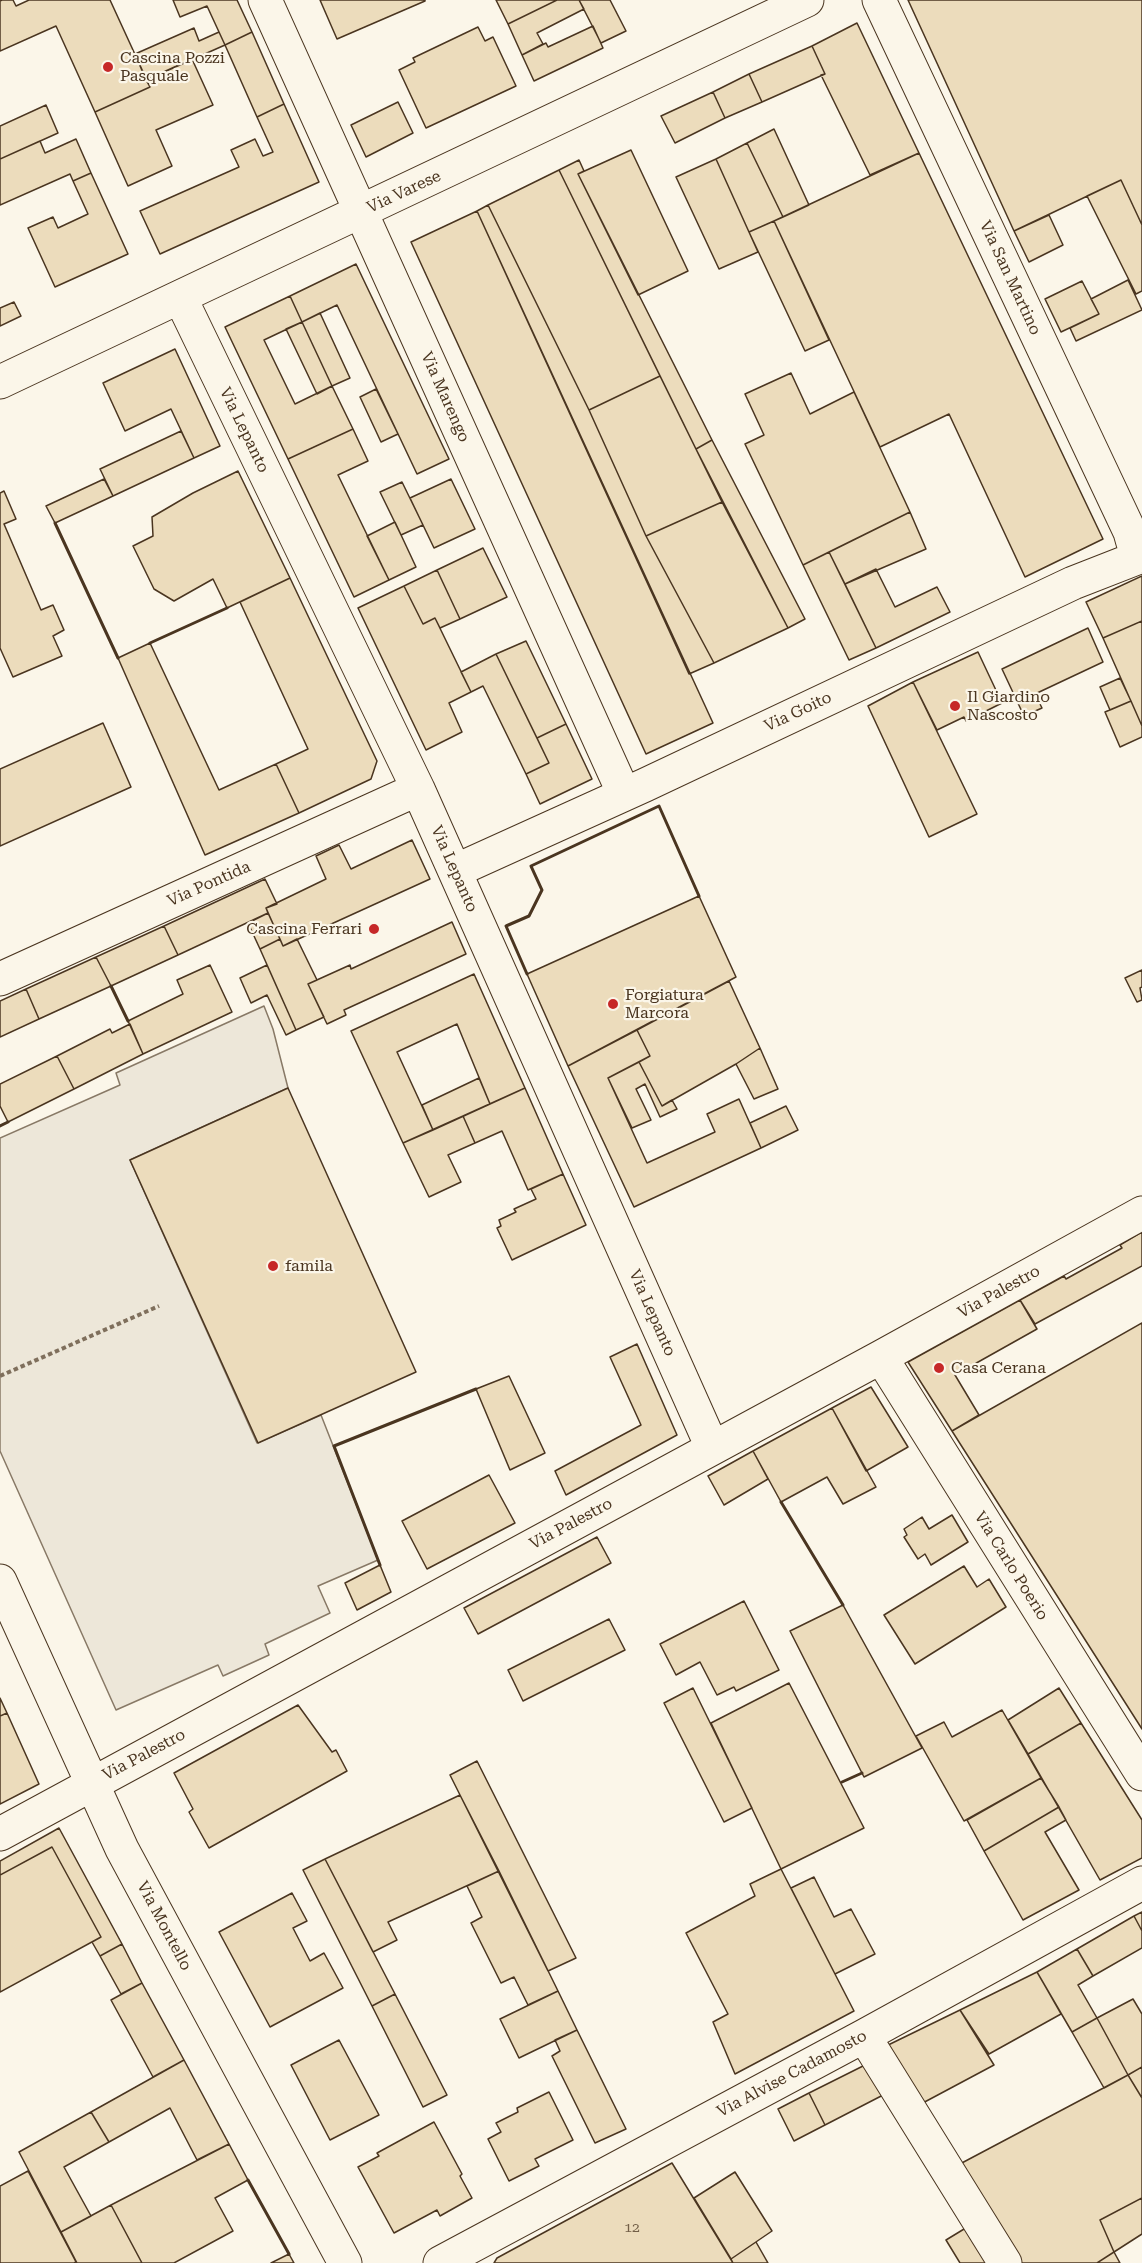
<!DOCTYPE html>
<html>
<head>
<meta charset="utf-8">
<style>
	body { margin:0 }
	canvas { display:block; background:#fbf6e9 }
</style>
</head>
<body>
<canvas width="1142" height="2263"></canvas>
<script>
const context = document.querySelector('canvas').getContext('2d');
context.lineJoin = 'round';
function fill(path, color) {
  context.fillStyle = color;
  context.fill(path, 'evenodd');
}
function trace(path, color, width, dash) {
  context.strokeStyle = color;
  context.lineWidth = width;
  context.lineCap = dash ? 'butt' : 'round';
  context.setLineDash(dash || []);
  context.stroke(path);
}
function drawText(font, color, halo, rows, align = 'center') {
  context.font = font + ' "Roboto Serif",serif';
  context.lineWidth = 4.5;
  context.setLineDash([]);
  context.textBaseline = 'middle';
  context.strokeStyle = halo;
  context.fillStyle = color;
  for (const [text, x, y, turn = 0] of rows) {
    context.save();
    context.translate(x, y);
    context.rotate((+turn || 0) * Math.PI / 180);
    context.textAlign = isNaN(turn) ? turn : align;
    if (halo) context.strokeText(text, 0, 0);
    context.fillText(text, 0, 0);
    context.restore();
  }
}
const parking = new Path2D(`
	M264,1006L273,1029L288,1088L130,1160L257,1443L321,1415L378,1560L318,1586L330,1613L265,1644L269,1655L223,1676L218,1665L116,1710L0,1451V1138L120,1085L116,1073Z`);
const building = new Path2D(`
	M2,0H13L16,6L29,0H110L150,87L95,112L56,26L0,51V1Z
	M173,0H237L252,32L225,45L207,6L180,17Z
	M320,0H425V1L337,39Z
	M496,0H557L508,24Z
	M557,0H579L584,9L537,33L543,44L522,55L508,24Z
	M579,0H610L626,31L601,43Z
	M908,0H1142V225L1121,180L1014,231Z
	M857,23L919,153L870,175L821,75L825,74L812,46Z
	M593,26L603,48L534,81L522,55L546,43L548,47Z
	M478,27L485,41L493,37L516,86L426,128L399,70L415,62L413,58Z
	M194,28L199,41L219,32L225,45L146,80L135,54Z
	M252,32L284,104L257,117L225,45Z
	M812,46L825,74L762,102L749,74Z
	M192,59L213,105L156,130L172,166L128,186L95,112L150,87L146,80Z
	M749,74L762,102L725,118L713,92Z
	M713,92L725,118L675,143L661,116Z
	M398,102L413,133L366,157L351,125Z
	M284,104L319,182L160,254L140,211L239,167L231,150L255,139L263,156L273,152L257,117Z
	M46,105L58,133L0,159V126Z
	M774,129L809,205L783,217L747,143Z
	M76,139L91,173L73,181L70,174L0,205V159L40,141L45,153Z
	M747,143L783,217L749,232L716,159Z
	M631,150L688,271L638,295L578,174Z
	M919,153L1103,539L1025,577L949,414L880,447L774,221Z
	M716,159L758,252L719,269L676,177Z
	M579,160L584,171L578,174L712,440L696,449L559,170Z
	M559,170L660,376L589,410L488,205Z
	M91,173L128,254L55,287L28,228L53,217L58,228L88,214L73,181Z
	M1121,180L1142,225V291L1136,294L1087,196Z
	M488,205L589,410L646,536L714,663L689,674L477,211Z
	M477,211L713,723L646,754L411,242Z
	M1049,215L1063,245L1029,262L1014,231Z
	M774,221L829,340L805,351L749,232Z
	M356,264L449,459L417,474L337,305L302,322L290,296Z
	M1128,280L1142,310L1076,341L1070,328L1099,314L1091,299Z
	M1082,281L1099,314L1061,332L1045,299Z
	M290,296L302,322L264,340L295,404L332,386L353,429L288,459L225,327Z
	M14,302L21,316L0,326V308Z
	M320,313L350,378L332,386L302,322Z
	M302,322L332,386L317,394L286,329Z
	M175,349L220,446L194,458L171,409L125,431L103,383Z
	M791,373L810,414L854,392L910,512L803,565L745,444L764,435L745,394Z
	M660,376L722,502L646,536L589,410Z
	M376,389L398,434L381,442L360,397Z
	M353,429L368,461L338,475L389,580L354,597L288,459Z
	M181,431L194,458L113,496L100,469Z
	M712,440L805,619L788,628L696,449Z
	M238,471L290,578L227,608L213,579L174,601L154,589L133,546L153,536L152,517L193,493Z
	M104,479L113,496L55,523L46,506Z
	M451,479L475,529L434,548L410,498Z
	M402,482L423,525L401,535L380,492Z
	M4,491L16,519L4,524L41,610L53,605L64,630L53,636L62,656L13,677L0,648V493Z
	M722,502L788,628L714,663L646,536Z
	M910,512L926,549L845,584L829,552Z
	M395,522L416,567L389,580L367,536Z
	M483,548L507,597L460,619L437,570Z
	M829,552L876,648L849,660L803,565Z
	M876,569L895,607L937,587L950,612L876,648L845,584Z
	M437,570L460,619L440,628L435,618L423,624L404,586Z
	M1142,576V621L1103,638L1086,602Z
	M290,578L377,761L371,779L299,813L276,764L308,749L240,602Z
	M404,586L423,624L435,618L471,692L449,703L462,732L426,750L358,608Z
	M1142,621V726L1103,638Z
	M1088,628L1103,662L1035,694L1042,708L1024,716L1002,669Z
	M526,641L566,724L537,738L496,654Z
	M150,643L219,790L276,764L299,813L205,855L118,658Z
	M978,652L1002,703L966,721L964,717L937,730L913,682Z
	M496,654L549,763L526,774L483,686L471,692L461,672Z
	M1120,678L1131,701L1110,710L1100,687Z
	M913,682L977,814L929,837L868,706Z
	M1131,701L1142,726V737L1120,747L1105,712Z
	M103,723L131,787L0,846V769Z
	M566,724L592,779L540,804L526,774L549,763L537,738Z
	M412,840L430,879L283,946L266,908L326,879L316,856L339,845L351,869Z
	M265,879L277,904L266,908L268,913L178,955L164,926Z
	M699,896L736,977L568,1066L527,974Z
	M268,913L280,939L260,949L248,923Z
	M452,922L466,954L344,1010L346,1015L327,1024L308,984L350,965L351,969Z
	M164,926L178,955L111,986L96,957Z
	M280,939L283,946L297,939L317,980L308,984L324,1017L296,1030L260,949Z
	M96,957L111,986L39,1019L26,989Z
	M210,965L232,1012L143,1054L128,1021L183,994L177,980Z
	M267,965L296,1030L286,1035L267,995L251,1003L240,978Z
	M1142,970V987L1140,988L1142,1000L1137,1002L1125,978Z
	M474,974L525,1088L490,1104L457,1024L397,1052L433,1130L403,1143L351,1031Z
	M729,981L760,1048L736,1064L662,1106L639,1062L650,1056L637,1030Z
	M26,989L39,1019L0,1037V1001Z
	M130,1024L143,1054L74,1089L57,1056L110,1029L112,1033Z
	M637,1030L650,1056L608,1078L647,1163L715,1132L707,1114L739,1099L761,1148L634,1207L568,1066Z
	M760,1048L778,1089L754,1099L736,1064Z
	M57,1056L74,1089L8,1122L0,1106V1084Z
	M639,1062L662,1106L672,1100L677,1109L660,1117L645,1084L636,1089L651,1120L632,1128L608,1078Z
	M479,1078L490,1104L433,1130L422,1105Z
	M288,1088L416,1372L258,1443L130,1160Z
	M525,1088L563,1174L528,1190L502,1131L475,1143L463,1116Z
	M786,1106L798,1130L761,1148L750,1123Z
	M463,1116L475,1143L448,1155L461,1182L429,1197L403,1143Z
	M563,1174L586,1225L512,1260L497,1228L501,1226L499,1220L516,1212L514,1209L536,1199L531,1189Z
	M1142,1232V1266L1035,1324L1020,1300L1064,1276L1066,1279L1122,1248L1120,1245Z
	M1020,1300L1037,1329L955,1375L979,1415L952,1431L908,1362Z
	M1142,1323V1729L952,1431Z
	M637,1344L677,1435L566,1495L555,1471L641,1425L610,1357Z
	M509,1376L545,1453L510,1470L476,1389Z
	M871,1387L908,1447L866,1471L832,1408Z
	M832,1408L876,1487L843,1504L827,1477L781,1502L753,1451Z
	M753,1451L768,1479L724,1505L708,1476Z
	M489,1475L515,1523L427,1569L402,1521Z
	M952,1515L968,1542L931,1565L925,1554L918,1559L904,1537L907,1535L904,1529L922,1517L929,1529Z
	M597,1537L611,1563L478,1634L464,1608Z
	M380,1565L391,1592L357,1610L345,1583Z
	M964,1566L977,1587L989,1579L1006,1607L915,1664L884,1615Z
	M744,1601L779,1670L736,1691L734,1687L717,1695L700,1662L676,1675L660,1644Z
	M843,1605L922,1748L864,1777L790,1631Z
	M609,1619L625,1650L523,1701L508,1670Z
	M789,1683L864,1828L781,1869L711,1723Z
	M693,1688L752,1808L724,1822L664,1703Z
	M1059,1688L1081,1723L1028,1754L1008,1720Z
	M0,1698L7,1713L0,1716Z
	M298,1705L332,1752L336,1750L347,1771L209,1848L189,1812L193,1809L174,1773Z
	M1002,1710L1041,1778L964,1821L916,1736L944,1722L952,1737Z
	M7,1713L39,1784L0,1804V1716Z
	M1081,1723L1142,1820V1858L1100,1880L1028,1754Z
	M477,1761L576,1958L548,1971L450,1775Z
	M1041,1778L1059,1807L984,1851L967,1820Z
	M460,1795L499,1871L388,1922L397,1940L373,1952L325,1859Z
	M1059,1807L1066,1820L1045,1832L1079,1890L1023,1920L984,1851Z
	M59,1828L122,1944L100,1956L92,1942L101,1937L52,1847L0,1875V1861Z
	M52,1847L101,1937L0,1992V1875Z
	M325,1859L395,1994L372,2006L303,1870Z
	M781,1869L854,2011L735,2074L713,2022L728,2014L686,1933L755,1896L750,1884Z
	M499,1871L558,1991L528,2005L514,1977L501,1983L471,1923L482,1917L467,1886Z
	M814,1877L834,1917L851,1909L875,1954L835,1974L791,1888Z
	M292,1893L307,1921L293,1928L310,1961L324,1953L343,1988L270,2027L219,1932Z
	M1142,1912V1931L1134,1916Z
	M1134,1916L1142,1931V1948L1093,1976L1077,1949Z
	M122,1944L142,1983L121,1994L100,1956Z
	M1077,1949L1093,1976L1078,1985L1097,2018L1072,2032L1037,1972Z
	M1037,1972L1061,2014L989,2054L960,2010Z
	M142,1983L184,2060L153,2077L111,2000Z
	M558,1991L577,2030L519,2058L500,2019Z
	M395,1994L447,2095L423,2107L372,2006Z
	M1133,1999L1142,2014V2067L1128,2075L1097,2018Z
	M960,2010L994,2065L919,2105L882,2048Z
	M1097,2018L1128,2075L1104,2088L1072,2032Z
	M577,2030L626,2129L595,2143L552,2056L560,2051L555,2040Z
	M339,2040L379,2115L330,2140L291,2065Z
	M184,2060L229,2144L197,2160L170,2108L109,2142L91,2112Z
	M871,2062L887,2093L825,2125L809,2093Z
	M1142,2067V2098L1128,2075Z
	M1128,2075L1142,2098V2198L1100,2220L1114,2252L1097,2263H1019L958,2165Z
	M549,2092L573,2140L535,2159L539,2166L509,2181L488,2139L501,2132L496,2123L518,2112L517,2108Z
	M809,2093L825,2125L794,2141L778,2109Z
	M91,2112L109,2142L64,2167L91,2216L61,2232L19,2152Z
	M434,2122L462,2174L460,2176L472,2198L440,2216L437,2210L394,2233L358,2167L379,2156L377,2153Z
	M229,2144L248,2180L215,2198L233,2231L174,2263H142L111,2205Z
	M672,2163L733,2263H494L497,2258Z
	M28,2171L76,2262L74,2263H0V2186Z
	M735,2172L772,2231L731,2259L694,2198Z
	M1142,2198V2234L1114,2252L1100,2220Z
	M111,2205L142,2263H77L61,2232Z
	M969,2226L992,2263H960L946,2240Z
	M756,2242L768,2263H733L731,2259Z
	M1114,2252L1120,2263H1097Z
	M289,2254L294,2263H271Z`);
const path = new Path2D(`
	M0,1376L159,1306`);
const minor = new Path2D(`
	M265,0L624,794
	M879,0L1130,532L1137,557
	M180,297L418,789L712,1447
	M0,382L807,0
	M455,871L645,785L1073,583L1142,556
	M0,979L418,789
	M881,1357L1142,1774
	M0,1581L122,1849L345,2263
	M0,1834L881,1357L1142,1213
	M864,2036L1005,2263
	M440,2263L864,2036L1142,1883`);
const wall = new Path2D(`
	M55,523L118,658
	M150,643L227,608
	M527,974L506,926L529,916L542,890L531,866L659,806L699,896
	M111,986L128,1021
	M0,1126L8,1122
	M781,1502L843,1605
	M380,1565L334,1446L476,1389
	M842,1782L862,1773
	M248,2180L289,2254`);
const markers = [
	[108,67,6,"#c62828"],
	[955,706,6,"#c62828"],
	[374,929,6,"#c62828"],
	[613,1004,6,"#c62828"],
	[273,1266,6,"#c62828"],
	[939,1368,6,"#c62828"]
];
const numberNames = [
	["12",632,2228]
];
const poiNames = [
	["Cascina Pozzi",120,58],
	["Pasquale",120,76],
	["Il Giardino",967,697],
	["Nascosto",967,715],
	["Cascina Ferrari",362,929,"right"],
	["Forgiatura",625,995],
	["Marcora",625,1013],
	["famila",285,1266],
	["Casa Cerana",951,1368]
];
const streetNames = [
	["Via Varese",404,192,-25],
	["Via San Martino",1010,278,65],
	["Via Marengo",445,397,66],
	["Via Lepanto",244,430,64],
	["Via Goito",798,712,-25],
	["Via Lepanto",454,869,66],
	["Via Pontida",209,884,-24],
	["Via Palestro",999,1292,-29],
	["Via Lepanto",652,1313,66],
	["Via Palestro",571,1524,-28],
	["Via Carlo Poerio",1011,1566,58],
	["Via Palestro",144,1755,-28],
	["Via Montello",164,1926,62],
	["Via Alvise Cadamosto",792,2074,-28]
];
fill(parking, '#ede7d9');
trace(parking, '#887966', 1.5);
fill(building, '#ecdcbc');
trace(building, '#4a3520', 1.5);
trace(minor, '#4a3520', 35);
trace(path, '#7f6f5c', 4, [4.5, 3]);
trace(minor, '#fbf6e9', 33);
trace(wall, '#4a3520', 3);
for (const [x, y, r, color] of markers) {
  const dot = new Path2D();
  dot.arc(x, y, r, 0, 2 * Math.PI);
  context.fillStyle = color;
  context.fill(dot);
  trace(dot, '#fbf6e9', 2);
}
drawText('14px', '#725f47', null, numberNames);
drawText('16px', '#4a3520', '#fbf6e9', poiNames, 'left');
drawText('16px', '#4a3520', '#fbf6e9', streetNames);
</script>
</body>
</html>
